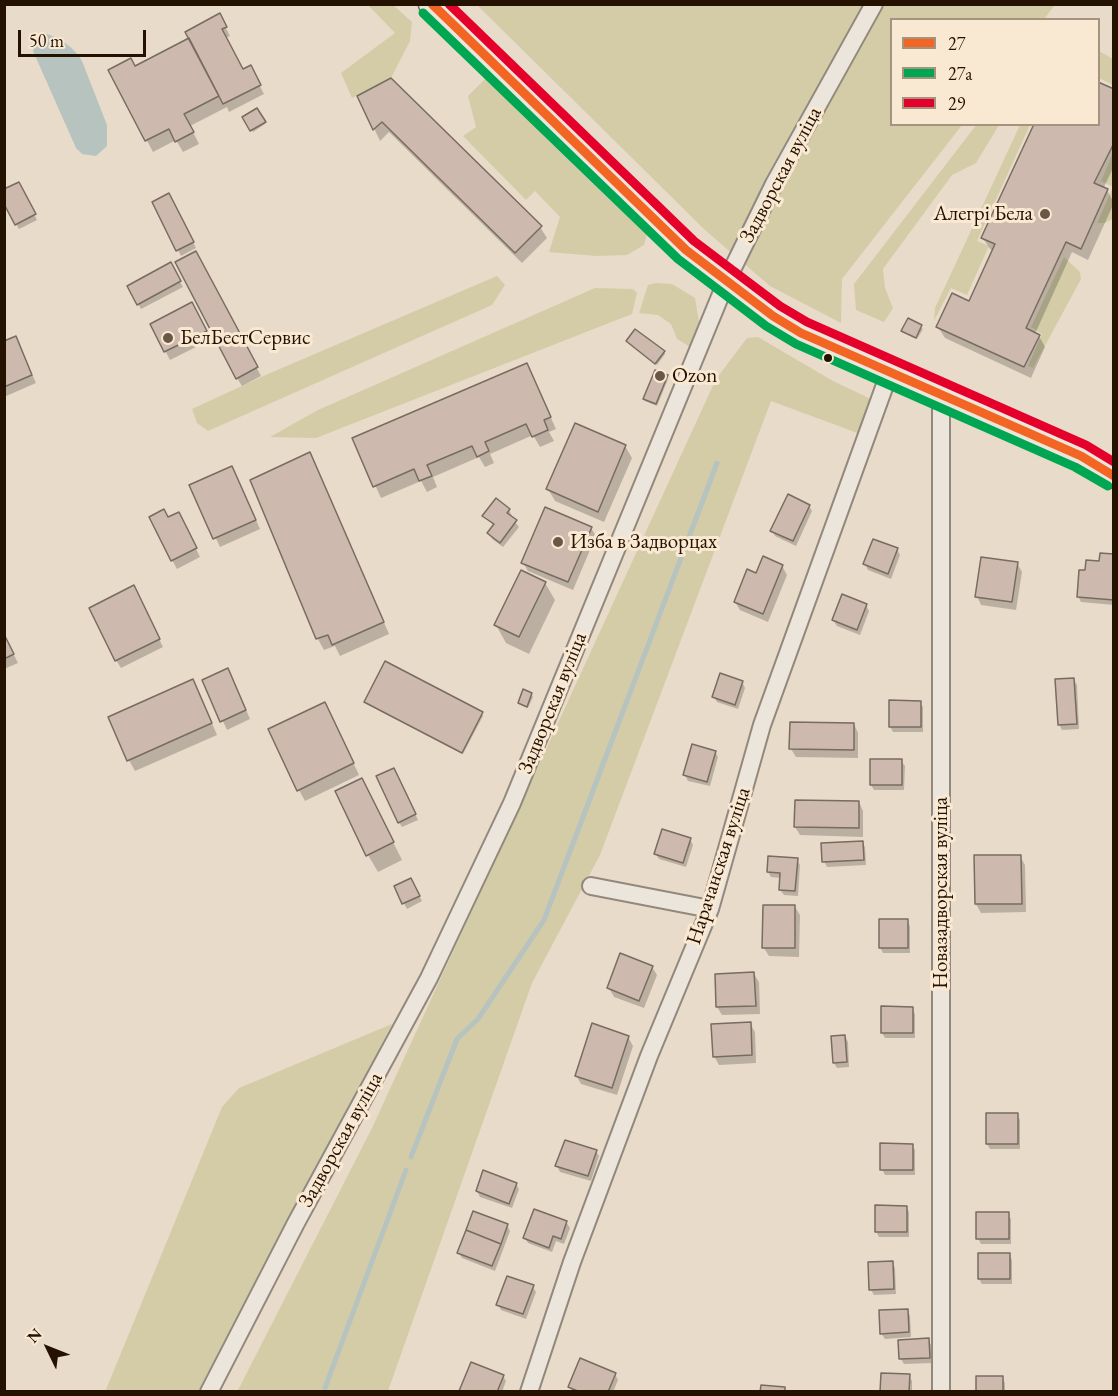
<!DOCTYPE html>
<html>
<head>
<meta charset="utf-8">
<style>
	body { margin:0 }
	#map { position:relative; width:1118px; height:1396px; overflow:hidden; background:#e9dbc9; font-family:"EB Garamond",serif }
	canvas { display:block }
	.frame { position:absolute; inset:0; border:6px solid #251100; pointer-events:none }
	.legend { position:absolute; left:890px; top:18px; width:210px; height:108px; box-sizing:border-box; background:#f9e9d3; border:2px solid #a4937f; margin:0; padding:8px 10px; list-style:none; font-size:18px; color:#251100 }
	.legend li { display:flex; align-items:center; gap:12px; height:30px }
	.legend b { width:30px; border:2px solid #a4937f }
	.north { position:absolute; left:18px; top:1318px; width:60px; height:60px; -webkit-text-stroke:4px #f9e9d3; paint-order:stroke; rotate:313deg; font-size:16px; font-weight:700; line-height:24px; text-align:center; color:#251100 }
	.north::after { content:''; display:block; margin:auto; width:21px; height:27px; background:#251100; clip-path:polygon(50% 0,100% 100%,50% 72%,0 100%) }
	.scale { position:absolute; left:18px; top:30px; width:128px; height:27px; box-sizing:border-box; border:3px solid #251100; border-top:0; padding-left:8px; font-size:18px; line-height:21px; white-space:nowrap; color:#251100; -webkit-text-stroke:4px #f9e9d3; paint-order:stroke }
</style>
</head>
<body>
<div id="map">
<canvas width="1118" height="1396"></canvas>
<div class="frame"></div>
<ul class="legend">
<li><b style="height:8px;background:#f26522"></b>27</li>
<li><b style="height:8px;background:#00a651"></b>27а</li>
<li><b style="height:8px;background:#e4002b"></b>29</li>
</ul>
<div class="north">N</div>
<div class="scale">50 m</div>
</div>
<script>
const context = document.querySelector('canvas').getContext('2d');
context.lineJoin = 'round';
function fill(path, color) {
  context.fillStyle = color;
  context.fill(path, 'evenodd');
}
function trace(path, color, width, dash) {
  context.strokeStyle = color;
  context.lineWidth = width;
  context.lineCap = dash ? 'butt' : 'round';
  context.setLineDash(dash || []);
  context.stroke(path);
}
function drawText(font, color, halo, rows, align = 'center') {
  context.font = font + ' "EB Garamond",serif';
  context.lineWidth = 6;
  context.setLineDash([]);
  context.textBaseline = 'middle';
  context.strokeStyle = halo;
  context.fillStyle = color;
  for (const [text, x, y, turn = 0] of rows) {
    context.save();
    context.translate(x, y);
    context.rotate((+turn || 0) * Math.PI / 180);
    context.textAlign = isNaN(turn) ? turn : align;
    if (halo) context.strokeText(text, 0, 0);
    context.fillText(text, 0, 0);
    context.restore();
  }
}
const green = new Path2D(`
	M368,5H393L412,22L410,41L391,78L352,98L341,73L395,33Z
	M477,5H1055L1044,19L892,20V124L962,125L842,279L841,323L770,286L705,230Z
	M1099,51L1113,59V85L1099,78Z
	M487,77L518,110L529,116L639,225L647,234L644,245L627,255L596,256L549,252L560,217L535,191L526,200L463,136L476,127L468,96Z
	M977,124L999,125L976,163L952,175L883,269L885,288L893,308L884,322L856,310L854,284Z
	M1020,125H1030L977,241L989,246L967,295L951,288L934,321L935,308Z
	M1113,153V219L1105,223H1097L1113,187L1101,181Z
	M1064,257L1080,272L1081,279L1033,368L1028,366L1042,334L1031,327Z
	M497,276L505,285L492,305L208,431L197,423L192,409L268,374Z
	M656,283L672,284L695,298L699,322L690,347L677,339L671,324L658,315L639,313L648,285Z
	M595,288L633,289L637,293L632,314L316,438L270,437L318,410Z
	M758,337L833,381L873,400L860,434L771,401L600,855L532,983L388,1391L237,1392L372,1128L716,379L747,338Z
	M392,1024L204,1391L105,1392L222,1107L239,1088Z`);
const water = new Path2D(`
	M44,33C60,38 74,47 82,61L107,125V146L96,156L82,154L76,148L33,51L39,37Z`);
const shadow = new Path2D(`
	M219,15L230,36L225,38L243,71L250,67L264,94L229,112L227,107L190,126L199,144L183,152L176,140L153,152L110,70L135,67L191,39Z
	M1114,91V166L1103,189L1107,190L1114,203L1088,260L1072,252L1035,334L1039,336L1045,347L1031,378L945,338L938,327L969,303L993,251L990,249L983,238L1098,124Z
	M359,96L540,227L547,238L522,263L389,132L380,141Z
	M257,110L265,124L253,132L244,117Z
	M18,184L37,220L19,229L4,201Z
	M170,198L196,248L181,256L154,202Z
	M201,261L261,376L242,386L237,378Z
	M170,264L183,287L141,309L129,287Z
	M197,313L210,340L170,360L152,325Z
	M908,320L923,329L917,339L903,331Z
	M4,337L7,342L20,347L36,383L4,397Z
	M627,341L664,352L665,354L657,365Z
	M527,365L556,429L549,432L554,441L540,447L533,435L490,454L494,463L485,467L479,457L433,477L437,487L427,492L421,481L381,498L354,439Z
	M667,376L668,379L657,406L645,401L644,399Z
	M625,446L632,458L604,522L555,501L548,489Z
	M316,466L389,634L340,656L335,646L324,650L318,639L251,481Z
	M236,476L260,529L220,547L191,485Z
	M809,506L812,511L796,546L775,536L772,530Z
	M509,510L512,516L511,517L519,527L503,547L492,539L489,533L494,526L484,516Z
	M168,519L183,522L200,557L177,569L172,560Z
	M591,528L596,536L573,590L528,571L523,563Z
	M897,549L900,555L891,579L868,570L865,564Z
	M1114,556V605L1081,602L1078,596L1087,572Z
	M1017,563L1022,572L1016,610L981,605L977,596Z
	M782,566L787,575L768,622L740,610L735,602L757,574Z
	M545,583L555,600L529,654L506,643L496,625Z
	M138,596L163,647L121,668L116,660Z
	M866,605L869,611L860,635L837,626L833,620Z
	M4,635L18,663L4,669Z
	M232,678L250,719L227,730L204,680Z
	M1074,680L1077,685L1079,729L1062,730L1059,724Z
	M742,682L745,688L738,709L717,702L714,697Z
	M199,693L217,735L135,771L129,760Z
	M531,694L533,697L528,708L521,705L519,703Z
	M365,702L482,713L483,716L463,754Z
	M920,702L923,707V732H893L890,726Z
	M331,715L359,775L305,801L299,790Z
	M854,724L858,733V758L796,757L791,749Z
	M715,752L718,757L710,786L688,781L685,775Z
	M901,761L905,766L904,790H874L871,785Z
	M397,775L418,820L402,827L399,822Z
	M362,780L402,860L378,872L368,855Z
	M859,802L863,811V837L800,835L795,827Z
	M690,839L693,845L686,867L659,859L656,854Z
	M862,842L865,847L866,865L827,867L824,861Z
	M1020,856L1025,865L1026,912L981,913L976,904V857Z
	M797,860L800,865L798,896L784,895L780,890L781,878L771,877L768,872Z
	M414,885L422,901L407,909L396,887Z
	M795,907L800,915L799,957L769,956L764,948Z
	M907,921L910,926V953H883L880,947Z
	M652,967L657,975L644,1008L614,997L609,988Z
	M754,974L759,982L760,1014L722,1015L717,1007Z
	M912,1008L915,1014V1038H885L882,1033Z
	M750,1023L755,1032L756,1063L719,1065L714,1056Z
	M845,1036L848,1042L849,1067L837,1068L834,1063Z
	M628,1037L633,1046L617,1095L581,1084L576,1075Z
	M1017,1114L1020,1120V1149H990L987,1144Z
	M912,1145L915,1150V1175H885L882,1169Z
	M596,1151L599,1156L591,1181L560,1172L557,1166Z
	M516,1184L519,1189L512,1208L480,1197L477,1191Z
	M906,1207L909,1212V1237H879L876,1231Z
	M1008,1214L1011,1219V1244H981L978,1238Z
	M566,1222L570,1228L564,1244L556,1241L552,1252L528,1243L525,1238Z
	M507,1225L510,1231L495,1271L462,1258L459,1253Z
	M1009,1254L1012,1260V1284H982L979,1279Z
	M892,1263L895,1268L896,1294L874,1295L871,1290Z
	M533,1287L536,1292L526,1319L501,1310L498,1304Z
	M907,1310L910,1316L911,1337L885,1339L881,1333Z
	M928,1340L931,1345L932,1363L904,1364L901,1359L900,1341Z
	M615,1374L618,1380L613,1392H573L570,1387Z
	M503,1376L506,1381L502,1392L461,1391Z
	M909,1376L912,1381V1392H882Z
	M1002,1378L1005,1383V1392H978Z`);
const stream = new Path2D(`
	M411,1157L457,1039L478,1019L544,920L717,463
	M325,1388L406,1170`);
const building = new Path2D(`
	M220,13L227,27L222,29L243,69L251,65L261,85L223,104L185,32Z
	M189,38L219,96L184,114L194,132L175,142L169,129L145,141L108,70L131,58L135,66Z
	M391,78L542,226L515,253L382,122L373,130L357,96Z
	M1098,82L1114,89V143L1094,183L1108,189L1081,249L1066,242L1026,328L1040,335L1024,367L936,327L952,293L969,301L995,244L981,238L1034,124H1098Z
	M257,108L266,122L250,131L242,117Z
	M19,182L36,214L15,225L4,204V189Z
	M169,193L194,242L176,251L152,202Z
	M196,251L258,367L236,379L175,262Z
	M171,262L181,281L137,305L127,286Z
	M192,302L207,331L164,352L150,324Z
	M908,318L922,325L916,338L901,331Z
	M635,329L665,351L655,364L626,341Z
	M16,336L32,375L4,387V341Z
	M527,363L551,417L544,420L548,430L532,437L526,424L485,442L489,451L477,457L472,446L427,465L432,476L419,481L414,469L373,487L352,438Z
	M655,370L668,375L656,404L643,399Z
	M575,423L626,445L598,512L546,489Z
	M310,452L384,622L332,645L328,635L316,639L250,480Z
	M232,466L256,520L213,539L189,485Z
	M788,494L810,505L793,541L770,531Z
	M496,498L510,509L507,513L517,520L500,543L487,533L494,524L482,516Z
	M545,507L592,527L568,582L521,563Z
	M164,509L168,517L179,512L197,548L171,561L149,517Z
	M873,539L898,548L888,574L863,564Z
	M1100,553L1114,554V600L1077,597L1079,570H1085L1086,560L1099,561Z
	M763,556L783,565L763,614L734,602L747,569L756,573Z
	M981,557L1018,562L1012,602L975,597Z
	M521,570L546,582L519,637L494,625Z
	M134,585L160,639L115,661L89,608Z
	M842,594L867,604L857,630L832,620Z
	M4,634L14,654L4,659Z
	M385,661L483,712L462,753L364,702Z
	M228,668L246,710L220,722L202,680Z
	M720,673L743,681L735,705L712,697Z
	M1074,678L1077,724L1058,725L1055,679Z
	M193,679L212,723L127,761L108,717Z
	M523,689L532,693L527,707L518,703Z
	M889,700L921,701V727H889Z
	M325,702L354,763L297,791L268,729Z
	M790,722L854,723V750L789,749Z
	M692,744L716,751L707,782L683,775Z
	M870,759H902V785H870Z
	M394,768L416,814L398,823L376,776Z
	M362,778L394,842L366,856L335,791Z
	M795,800L859,801V828L794,827Z
	M662,829L691,838L683,863L654,854Z
	M863,841L864,860L822,862L821,843Z
	M974,855H1021L1022,904H975Z
	M768,856L798,858L795,891L779,890L780,873L767,872Z
	M411,878L420,896L402,904L394,886Z
	M763,905H795V948H762Z
	M879,919H908V948H879Z
	M620,953L653,966L639,1001L607,988Z
	M754,972L756,1006L716,1007L715,974Z
	M881,1006L913,1007V1033H881Z
	M751,1022L752,1055L713,1057L711,1024Z
	M592,1023L629,1036L612,1088L575,1076Z
	M845,1035L847,1062L833,1063L831,1036Z
	M986,1113H1018V1144H986Z
	M565,1140L597,1150L588,1176L555,1166Z
	M880,1143L913,1144V1170H880Z
	M483,1170L517,1183L509,1204L476,1191Z
	M875,1205L907,1206V1232H875Z
	M534,1209L567,1221L561,1239L553,1236L549,1248L523,1238Z
	M473,1211L508,1224L501,1244L466,1230Z
	M976,1212H1009V1239H976Z
	M466,1230L501,1244L492,1266L457,1253Z
	M978,1253H1010V1279H978Z
	M893,1261L894,1289L869,1290L868,1262Z
	M507,1276L534,1285L523,1314L496,1305Z
	M908,1309L909,1332L880,1334L879,1310Z
	M929,1338L930,1358L899,1359L898,1340Z
	M580,1358L616,1373L608,1392H580L568,1387Z
	M471,1362L504,1375L497,1392L459,1391Z
	M881,1373L910,1374L909,1392H880Z
	M976,1376H1003V1392H976Z
	M761,1385L785,1387V1392H760Z`);
const minor = new Path2D(`
	M591,886L710,909
	M209,1392L296,1223L429,978L512,803L726,282L774,184L874,4
	M529,1392L572,1262L649,1056L710,909L762,725L890,371
	M941,1392V395`);
const secondary = new Path2D(`
	M431,4L686,250L726,282L773,316L801,333L1058,446L1081,456L1114,476`);
const bus1 = new Path2D(`
	M432,4L686,250L773,316L801,333L1081,456L1114,476`);
const bus2 = new Path2D(`
	M423,13L678,259L766,326L796,344L1075,467L1108,486`);
const bus3 = new Path2D(`
	M449,4L694,241L780,306L807,322L1086,445L1114,462`);
const markers = [
	[1045,214,6,"#6a5846"],
	[168,338,6,"#6a5846"],
	[828,358,5,"#251100"],
	[660,376,6,"#6a5846"],
	[558,542,6,"#6a5846"]
];
const streetNames = [
	["Задворская вуліца",781,175,-62],
	["Задворская вуліца",553,703,-68],
	["Нарачанская вуліца",719,866,-72],
	["Новазадворская вуліца",941,893,-90],
	["Задворская вуліца",341,1140,-61]
];
const poiNames = [
	["Алегрі Бела",1033,214,"right"],
	["БелБестСервис",180,338],
	["Ozon",672,376],
	["Изба в Задворцах",570,542]
];
fill(green, '#d4cca7');
fill(water, '#b7c3bf');
fill(shadow, '#0003');
trace(stream, '#b7c3bf', 5);
fill(building, '#cdb9ad');
trace(building, '#776c61', 1.5);
trace(minor, '#92887c', 20);
trace(secondary, '#776c61', 27);
trace(minor, '#ece5dc', 16);
trace(secondary, '#ece5dc', 24);
trace(bus1, '#f26522', 9);
trace(bus2, '#00a651', 9);
trace(bus3, '#e4002b', 9);
for (const [x, y, r, color] of markers) {
  const dot = new Path2D();
  dot.arc(x, y, r, 0, 2 * Math.PI);
  context.fillStyle = color;
  context.fill(dot);
  trace(dot, '#f9e9d3', 2);
}
drawText('21px', '#251100', '#f9e9d3', streetNames);
drawText('21px', '#251100', '#f9e9d3', poiNames, 'left');
</script>
</body>
</html>
